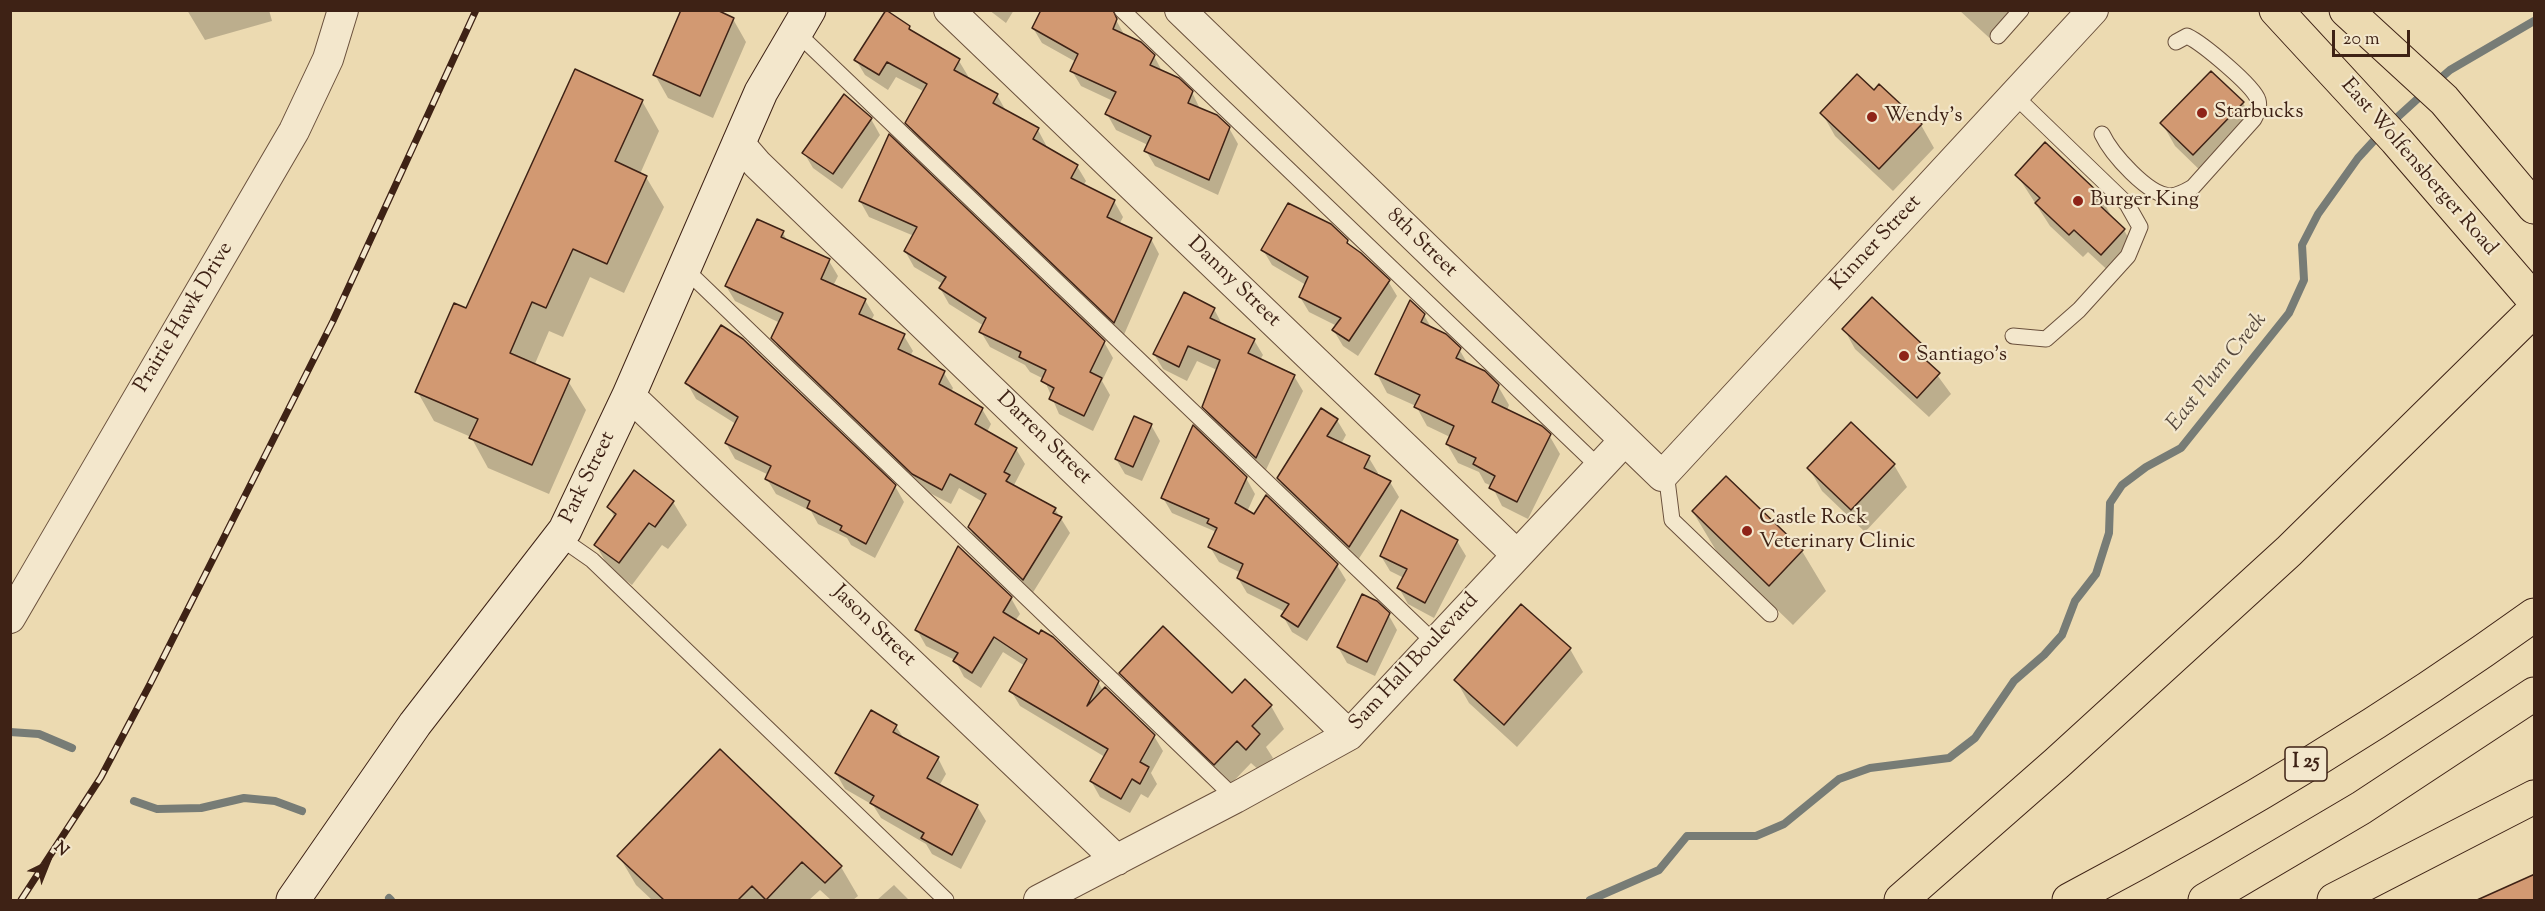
<!DOCTYPE html>
<html>
<head>
<meta charset="utf-8">
<style>
	body { margin:0 }
	#map { position:relative; width:2545px; height:911px; overflow:hidden; background:#ecdab1; font-family:"Sorts Mill Goudy",serif }
	canvas { display:block }
	.frame { position:absolute; inset:0; border:12px solid #3e2215; pointer-events:none }
	.north { position:absolute; left:18px; top:833px; width:60px; height:60px; -webkit-text-stroke:4px #f3e7cc; paint-order:stroke; rotate:43deg; font-size:16px; font-weight:700; line-height:24px; text-align:center; color:#3e2215 }
	.north::after { content:''; display:block; margin:auto; width:21px; height:27px; background:#3e2215; clip-path:polygon(50% 0,100% 100%,50% 72%,0 100%) }
	.scale { position:absolute; left:2332px; top:30px; width:78px; height:27px; box-sizing:border-box; border:3px solid #3e2215; border-top:0; padding-left:8px; font-size:18px; line-height:21px; white-space:nowrap; color:#3e2215; -webkit-text-stroke:4px #f3e7cc; paint-order:stroke }
</style>
</head>
<body>
<div id="map">
<canvas width="2545" height="911"></canvas>
<div class="frame"></div>
<div class="north">N</div>
<div class="scale">20 m</div>
</div>
<script>
const context = document.querySelector('canvas').getContext('2d');
context.lineJoin = 'round';
function fill(path, color) {
  context.fillStyle = color;
  context.fill(path, 'evenodd');
}
function trace(path, color, width, dash) {
  context.strokeStyle = color;
  context.lineWidth = width;
  context.lineCap = dash ? 'butt' : 'round';
  context.setLineDash(dash || []);
  context.stroke(path);
}
function drawText(font, color, halo, rows, align = 'center') {
  context.font = font + ' "Sorts Mill Goudy",serif';
  context.lineWidth = 4.5;
  context.setLineDash([]);
  context.textBaseline = 'middle';
  context.strokeStyle = halo;
  context.fillStyle = color;
  for (const [text, x, y, turn = 0] of rows) {
    context.save();
    context.translate(x, y);
    context.rotate((+turn || 0) * Math.PI / 180);
    context.textAlign = isNaN(turn) ? turn : align;
    if (halo) context.strokeText(text, 0, 0);
    context.fillText(text, 0, 0);
    context.restore();
  }
}
const shadow = new Path2D(`
	M269,10L272,21L205,40L187,10Z
	M989,10H1014L1006,23Z
	M1959,10H2027L1996,44Z
	M1111,11L1125,36L1154,56L1163,73L1192,92L1200,109L1229,128L1238,144L1218,195L1155,166L1146,151L1148,145L1116,130L1107,114L1113,101L1081,86L1072,71L1076,62L1042,43L1033,28Z
	M733,19L746,42L713,118L668,98L655,75Z
	M909,27L913,33L959,61L968,76L967,78L997,95L1006,111L1038,130L1046,145L1045,148L1077,166L1086,181L1083,186L1114,201L1123,217L1119,225L1151,239L1159,254L1123,337L916,138L907,123L925,92L896,77L888,90L865,75L856,60Z
	M844,97L871,119L880,135L842,189L813,168L804,153Z
	M642,101L659,131L640,174L646,177L664,207L624,293L590,277L563,337L549,331L534,366L568,381L586,410L549,494L488,468L471,437L434,421L417,391L466,310Z
	M2243,103L2256,126L2207,177L2175,146L2162,123Z
	M1822,113L1921,125L1934,148L1893,191L1835,136Z
	M889,137L1104,342L1113,358L1102,381L1110,395L1093,431L1059,414L1044,379L1030,372L1025,365L990,347L981,332L984,326L949,304L940,288L943,284L914,267L905,251L914,236L869,217L860,201Z
	M2017,175L2100,196L2113,219L2124,230L2137,253L2115,277L2088,252L2083,257L2050,226Z
	M783,233L788,242L829,261L838,276L833,286L865,300L874,315L871,321L904,336L913,351L910,356L944,373L953,388L951,392L982,409L991,424L987,432L1016,449L1025,464L1014,485L1016,488L1055,509L1070,533L1032,594L978,543L969,527L983,502L959,488L951,504L922,489L782,354L773,338L780,323L735,301L726,286Z
	M1347,241L1351,248L1388,281L1397,296L1358,356L1343,346L1334,331L1337,326L1309,312L1300,297L1306,285L1272,265L1263,250Z
	M1214,309L1223,326L1254,340L1263,355L1260,360L1294,376L1303,391L1265,472L1213,422L1204,407L1217,370L1197,361L1187,381L1163,369L1154,354Z
	M1424,315L1432,329L1459,349L1469,366L1498,386L1509,405L1507,410L1549,435L1560,454L1528,519L1502,506L1492,486L1485,483L1479,472L1458,463L1447,444L1450,437L1427,426L1416,406L1387,393L1377,374Z
	M1844,329L1922,346L1932,368L1951,394L1929,417L1855,349Z
	M687,383L895,486L904,502L875,558L851,545L847,538L818,524L811,511L776,494L767,479L769,475L735,459L726,443L736,424L696,399Z
	M1337,420L1346,435L1341,444L1369,458L1378,473L1377,476L1390,482L1399,497L1358,560L1287,494L1278,478Z
	M1151,425L1160,441L1142,481L1125,474L1116,459Z
	M1894,465L1907,487L1865,532L1822,491L1809,468Z
	M1246,478L1255,494L1247,512L1337,565L1346,580L1307,641L1292,632L1283,616L1285,612L1247,593L1238,578L1241,573L1219,562L1210,547L1216,535L1214,531L1172,513L1163,498Z
	M673,502L687,525L668,549L662,545L632,585L609,568L596,545L615,518L609,507Z
	M1693,512L1802,551L1826,591L1793,625L1717,552Z
	M1457,541L1466,556L1434,618L1408,604L1399,588L1404,578L1390,571L1381,556Z
	M1011,598L1020,614L1015,621L1098,682L1103,691L1154,736L1163,751L1151,773L1157,784L1148,798L1141,794L1130,813L1100,797L1091,781L1105,757L1020,706L1011,691L1025,666L1003,652L981,688L964,677L955,660L926,646L917,630Z
	M1522,606L1570,649L1583,672L1517,747L1469,703L1456,680Z
	M1388,614L1397,630L1375,676L1347,663L1338,647Z
	M1121,673L1232,695L1271,706L1284,729L1266,747L1273,758L1260,771L1251,763L1228,787L1134,696Z
	M896,726L904,739L938,758L946,774L939,786L977,806L986,821L961,869L932,854L926,844L881,818L873,805L845,789L836,773Z
	M720,751L841,867L858,896L853,900H831L820,890L809,900H652L636,885L619,856Z
	M894,885L909,900H877Z
	M2534,887V900H2491L2489,897Z`);
const stream = new Path2D(`
	M2435,83L2450,70L2534,21
	M2391,123L2424,93
	M10,732L39,734L72,748
	M134,801L157,809L201,808L244,798L275,801L302,811
	M389,898L391,900
	M1590,900L1659,870L1687,836H1756L1784,824L1839,779L1870,768L1949,758L1975,738L2014,681L2044,655L2062,635L2075,601L2096,574L2109,533L2110,503L2122,485L2146,467L2181,448L2289,313L2304,280L2302,245L2318,214L2358,158L2380,134`);
const building = new Path2D(`
	M681,10H717L734,18L700,96L653,75Z
	M886,10L910,26L909,29L960,59L954,70L998,94L993,103L1039,128L1033,139L1078,165L1071,178L1115,200L1107,217L1152,238L1114,323L905,123L927,84L887,62L879,75L854,60Z
	M1041,10H1113L1117,19L1113,29L1141,42L1155,55L1150,65L1179,78L1193,91L1188,103L1217,115L1230,127L1209,180L1144,151L1151,136L1105,114L1116,92L1070,71L1078,54L1032,28Z
	M575,69L643,100L615,161L647,176L607,264L573,249L546,308L532,302L510,353L570,379L532,465L469,438L478,419L415,392L454,303L466,308Z
	M2211,71L2244,102L2193,155L2160,123Z
	M1857,74L1874,90L1879,84L1922,124L1879,169L1820,113Z
	M844,94L872,118L833,174L802,153Z
	M889,134L1105,341L1090,372L1102,378L1084,416L1049,399L1054,388L1041,381L1046,370L1019,357L1021,352L979,332L986,318L939,288L946,277L904,251L917,227L859,201Z
	M2045,142L2101,195L2095,201L2125,229L2101,255L2074,230L2069,235L2035,203L2040,198L2015,175Z
	M1288,203L1331,224L1348,240L1347,243L1361,253L1390,280L1349,341L1332,330L1341,318L1299,297L1308,277L1261,250Z
	M757,219L784,231L781,237L830,259L821,279L866,299L859,314L905,334L898,349L945,371L939,384L983,408L975,424L1017,448L1004,472L1010,475L1006,481L1056,508L1053,513L1062,517L1023,580L968,527L986,494L950,474L942,490L912,474L771,338L783,313L725,286Z
	M1184,292L1215,308L1210,318L1255,339L1248,353L1295,375L1256,458L1202,407L1220,360L1188,346L1179,367L1153,354Z
	M1872,297L1923,345L1917,352L1940,373L1917,398L1842,329Z
	M1410,300L1425,314L1421,322L1446,334L1461,348L1456,358L1485,371L1499,385L1492,402L1542,426L1551,434L1517,502L1489,488L1495,476L1473,464L1476,458L1446,444L1454,426L1414,407L1420,395L1375,374Z
	M721,325L743,339L896,485L866,544L840,530L842,526L807,508L810,501L765,479L771,466L725,443L738,417L685,383Z
	M1321,408L1338,419L1327,436L1370,456L1364,468L1391,481L1349,547L1277,478Z
	M1134,416L1152,424L1133,467L1115,459Z
	M1851,422L1895,464L1851,510L1807,468Z
	M1193,425L1247,477L1235,503L1254,514L1266,495L1338,564L1298,627L1281,616L1289,604L1237,578L1243,564L1208,547L1217,528L1207,523L1209,519L1161,498Z
	M634,470L674,501L655,527L649,523L619,563L594,545L616,514L607,507Z
	M1726,476L1803,550L1769,586L1692,511Z
	M1401,510L1458,540L1425,603L1397,588L1407,569L1380,556Z
	M958,546L1012,597L1003,612L1039,634L1041,630L1053,637L1099,681L1087,706L1105,687L1155,735L1140,762L1149,767L1140,784L1132,779L1121,799L1090,781L1108,749L1009,691L1027,659L994,637L972,673L953,661L958,653L915,630Z
	M1362,594L1377,601L1390,613L1367,662L1337,647Z
	M1521,604L1571,648L1504,725L1454,680Z
	M1163,626L1232,693L1245,679L1272,705L1252,726L1260,734L1246,750L1237,741L1214,765L1119,673Z
	M871,710L897,725L893,732L939,757L927,778L978,805L952,855L921,838L924,833L870,803L874,796L835,773Z
	M720,749L842,866L825,883L802,862L766,900L752,886L738,900H664L617,856Z
	M2535,874V900H2477Z`);
const lane = new Path2D(`
	M1122,10L1599,467
	M795,31L1435,643
	M1998,36L2021,10
	M2102,134C2111,153 2148,196 2171,196C2180,195 2186,191 2193,187L2254,119C2257,113 2260,107 2258,100C2254,86 2202,43 2187,36L2176,42
	M684,268L1235,798
	M2013,336L2046,339L2079,310L2128,256L2140,227L2127,204L2015,96
	M1666,472L1672,520L1770,614
	M559,537L592,560L946,900`);
const street = new Path2D(`
	M949,10L1517,555
	M1180,10L1662,476L2093,10
	M738,142L757,164L1349,735
	M629,395L1117,860
	M10,618L294,131L328,59L343,10
	M1039,900L1235,798L1349,735L1624,441`);
const secondary = new Path2D(`
	M293,900L415,724L565,530L629,395L761,92L809,10`);
const primary = new Path2D(`
	M2276,10L2396,140L2534,300
	M2346,10L2444,100L2534,207`);
const highway = new Path2D(`
	M1901,900L2057,763L2289,551L2534,310
	M2069,900C2230,815 2387,721 2534,615
	M2205,900L2361,808L2534,694
	M2334,900L2534,797`);
const rail = new Path2D(`
	M21,900L101,777L149,686L333,321L476,10`);
const markers = [
	[2202,113,6,"#8f2418"],
	[1872,117,6,"#8f2418"],
	[2078,201,6,"#8f2418"],
	[1904,356,6,"#8f2418"],
	[1747,531,6,"#8f2418"]
];
const shields = [
	[2306,764,42]
];
const shieldNames = [
	["I 25",2306,764]
];
const poiNames = [
	["Starbucks",2214,113],
	["Wendy's",1884,117],
	["Burger King",2090,201],
	["Santiago's",1916,356],
	["Castle Rock",1759,519],
	["Veterinary Clinic",1759,543]
];
const streetNames = [
	["East Wolfensberger Road",2418,168,49],
	["8th Street",1421,244,44],
	["Kinner Street",1877,244,-47],
	["Danny Street",1233,283,44],
	["Prairie Hawk Drive",185,318,-59],
	["Darren Street",1043,439,44],
	["Park Street",589,478,-64],
	["Jason Street",873,627,44],
	["Sam Hall Boulevard",1415,663,-47]
];
const waterNames = [
	["East Plum Creek",2218,373,-51]
];
fill(shadow, '#0003');
trace(stream, '#777c76', 8);
fill(building, '#d29972');
trace(building, '#3e2215', 1.5);
trace(lane, '#6a503c', 17);
trace(street, '#6a503c', 32);
trace(secondary, '#3e2215', 35);
trace(primary, '#3e2215', 35);
trace(highway, '#3e2215', 35);
trace(lane, '#f3e7cc', 15);
trace(street, '#f3e7cc', 30);
trace(secondary, '#f3e7cc', 33);
trace(primary, '#ecdab1', 33);
trace(highway, '#ecdab1', 33);
trace(rail, '#3e2215', 7);
trace(rail, '#f3e7cc', 4.5, [14]);
for (const [x, y, r, color] of markers) {
  const dot = new Path2D();
  dot.arc(x, y, r, 0, 2 * Math.PI);
  context.fillStyle = color;
  context.fill(dot);
  trace(dot, '#f3e7cc', 2);
}
for (const [x, y, w] of shields) {
  const box = new Path2D();
  box.roundRect(x - w / 2, y - 17, w, 34, 4.5);
  context.fillStyle = '#f3e7cc';
  context.fill(box);
  trace(box, '#3e2215', 1.5);
}
drawText('bold 20px', '#3e2215', null, shieldNames);
drawText('21px', '#3e2215', '#f3e7cc', poiNames, 'left');
drawText('21px', '#3e2215', '#f3e7cc', streetNames);
drawText('italic 22px', '#56483d', '#f3e7cc', waterNames);
</script>
</body>
</html>
